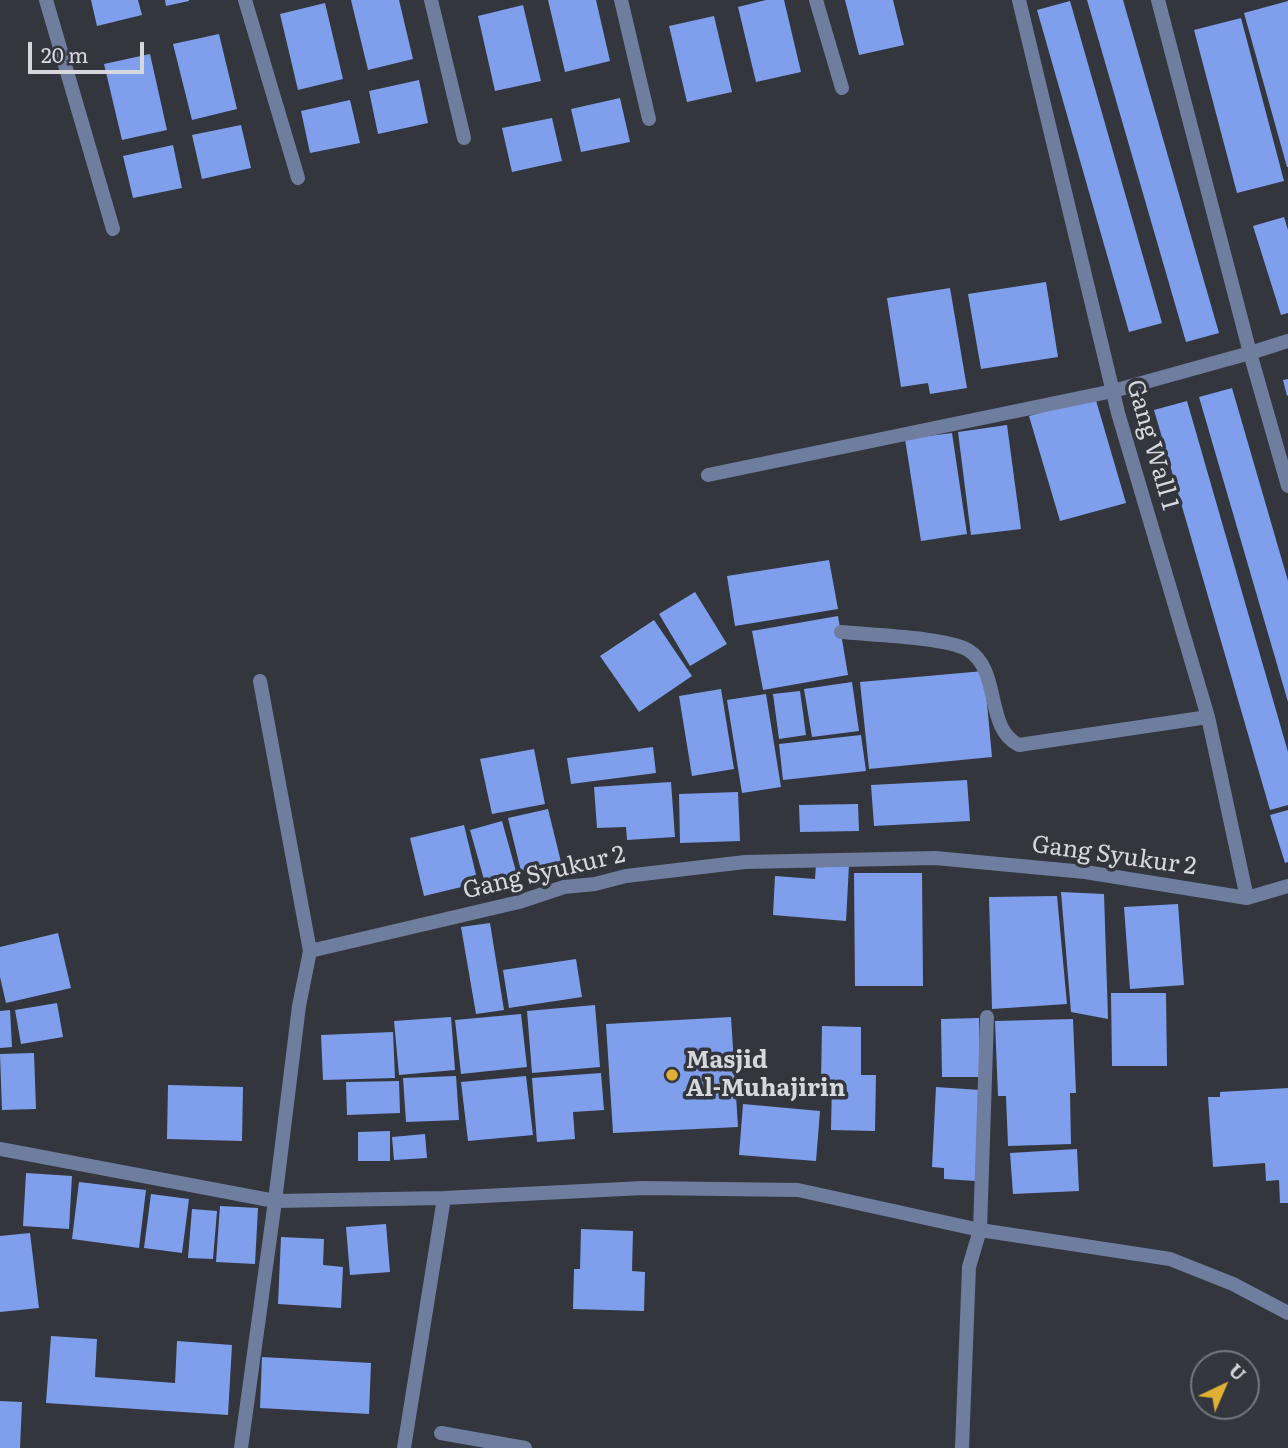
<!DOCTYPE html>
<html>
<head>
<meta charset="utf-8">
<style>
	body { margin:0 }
	#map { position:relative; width:1288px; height:1448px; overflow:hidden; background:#33363d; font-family:Literata,serif }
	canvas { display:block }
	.north { position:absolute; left:1190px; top:1350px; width:70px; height:70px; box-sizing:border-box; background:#33363d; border:2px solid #74777d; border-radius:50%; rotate:44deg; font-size:19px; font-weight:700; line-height:28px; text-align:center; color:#d6d8dd }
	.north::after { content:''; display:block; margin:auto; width:24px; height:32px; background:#dfb034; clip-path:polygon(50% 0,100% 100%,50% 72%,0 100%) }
	.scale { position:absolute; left:28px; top:42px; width:116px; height:32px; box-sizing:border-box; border:4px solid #d6d8dd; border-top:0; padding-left:9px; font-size:21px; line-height:24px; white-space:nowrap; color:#d6d8dd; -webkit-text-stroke:5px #33363d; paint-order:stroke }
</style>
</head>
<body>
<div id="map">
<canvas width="1288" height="1448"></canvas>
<div class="north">U</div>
<div class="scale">20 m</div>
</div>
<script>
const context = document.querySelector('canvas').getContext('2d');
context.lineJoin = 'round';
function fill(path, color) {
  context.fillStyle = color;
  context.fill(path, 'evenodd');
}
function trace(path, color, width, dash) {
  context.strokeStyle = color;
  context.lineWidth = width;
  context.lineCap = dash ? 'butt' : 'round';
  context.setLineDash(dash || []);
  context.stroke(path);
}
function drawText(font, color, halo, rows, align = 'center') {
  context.font = font + ' Literata,serif';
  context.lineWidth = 7;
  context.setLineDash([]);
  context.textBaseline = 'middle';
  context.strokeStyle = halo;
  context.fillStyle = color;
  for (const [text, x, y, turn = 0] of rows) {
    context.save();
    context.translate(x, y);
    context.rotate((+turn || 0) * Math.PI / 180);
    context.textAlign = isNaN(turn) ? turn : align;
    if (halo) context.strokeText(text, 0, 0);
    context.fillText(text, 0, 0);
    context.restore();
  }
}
const building = new Path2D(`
	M91,0H138L142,15L97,26Z
	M165,0H189V1L166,6Z
	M351,0H399L413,59L368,70Z
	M548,0H596L610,61L565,72Z
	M766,0H784L801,72L756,82L738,7Z
	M845,0H893L904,45L859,55Z
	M1087,0H1123L1219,333L1186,342Z
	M1070,1L1162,323L1129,332L1037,10Z
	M1288,1V167H1287L1244,13Z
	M325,3L343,79L298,90L280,14Z
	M523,5L541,81L495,91L478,16Z
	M714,16L732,92L687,102L669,26Z
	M1241,18L1284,181L1237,193L1194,30Z
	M219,34L237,109L192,120L173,44Z
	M150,54L167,130L122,140L104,64Z
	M419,80L428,123L378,134L369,91Z
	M620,98L630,142L581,152L571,109Z
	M350,100L360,143L310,153L301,111Z
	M552,118L562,161L512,172L502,128Z
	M241,125L251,168L202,179L192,135Z
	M173,145L182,188L133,198L123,156Z
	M1284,217L1288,230V313L1281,315L1253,226Z
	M1046,282L1058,357L981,369L968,294Z
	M950,288L967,388L930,394L928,383L901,387L887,298Z
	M1288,379V395L1287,396L1283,380Z
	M1232,388L1288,581V702L1199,397Z
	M1095,397L1126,503L1060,521L1029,416Z
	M1187,401L1288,752V805L1270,810L1154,410Z
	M1007,425L1021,529L971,535L958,432Z
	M952,433L967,534L921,541L905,439Z
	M829,560L838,609L735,626L727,576Z
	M695,592L727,644L690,666L659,614Z
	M838,616L848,675L763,690L752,631Z
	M654,620L692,676L639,712L600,656Z
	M984,671L992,757L869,769L860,682Z
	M852,682L859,731L812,737L804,689Z
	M721,689L734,769L692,776L679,696Z
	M800,691L806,735L779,739L773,694Z
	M766,694L781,787L742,793L727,700Z
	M861,735L866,771L783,780L779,744Z
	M653,747L656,773L571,784L567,758Z
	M534,749L545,804L492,814L480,759Z
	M967,780L970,821L874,826L871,785Z
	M671,782L675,837L627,840L626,827L597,828L594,787Z
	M738,792L740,841L680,843L679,794Z
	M858,804L859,831L800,832L799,805Z
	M548,809L561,862L521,871L508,818Z
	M1288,810V862L1285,863L1270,815Z
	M502,821L517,875L485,883L470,830Z
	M464,825L478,883L424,896L410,838Z
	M816,864L849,865L846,921L773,915L775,876L815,879Z
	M854,873H922L923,986H855Z
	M1061,892L1104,894L1108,1019L1071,1012Z
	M1057,896L1067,1004L992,1009L989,897Z
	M1178,904L1184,985L1130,989L1124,907Z
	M490,923L504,1010L476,1014L461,927Z
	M58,933L71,988L6,1003L0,977V947Z
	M576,959L582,997L509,1008L503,970Z
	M1111,993H1166L1167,1066H1112Z
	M57,1003L63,1037L21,1044L15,1010Z
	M595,1005L600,1067L532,1073L527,1011Z
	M10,1010L12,1047L0,1048V1011Z
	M521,1014L527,1067L461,1074L455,1020Z
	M451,1017L455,1070L399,1075L394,1021Z
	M731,1017L738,1127L613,1133L606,1024Z
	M979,1018L980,1077H942L941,1019Z
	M1073,1019L1076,1093H1070L1071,1144L1008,1146L1006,1096H998L995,1021Z
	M822,1026L861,1027V1075H876L875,1131L831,1130L832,1081H821Z
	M393,1032L395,1078L323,1080L321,1035Z
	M34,1053L36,1109L2,1110L0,1054Z
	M601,1073L604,1110L573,1112L575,1139L537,1142L532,1078Z
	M456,1076L459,1120L406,1122L403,1078Z
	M526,1076L533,1135L468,1141L461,1082Z
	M399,1081L400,1113L347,1115L346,1082Z
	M168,1085L243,1087L242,1141L167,1139Z
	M936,1087L980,1090L976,1181L944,1179V1168L932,1167Z
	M1288,1088V1203H1280L1279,1180L1266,1181L1265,1163L1213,1167L1208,1097H1220V1092Z
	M743,1104L820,1111L816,1161L739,1155Z
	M390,1131V1161H358V1132Z
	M425,1134L427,1158L394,1160L392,1137Z
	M1077,1149L1079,1191L1013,1194L1010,1153Z
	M26,1173L72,1176L69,1229L23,1226Z
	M79,1182L146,1190L139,1248L72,1239Z
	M151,1194L189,1199L182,1253L144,1248Z
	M220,1206L258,1208L255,1264L216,1262Z
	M192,1209L217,1211L213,1259L188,1258Z
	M386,1224L390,1272L350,1275L346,1227Z
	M581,1229L633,1231L632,1271L645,1272L644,1311L573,1309L574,1269H580Z
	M30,1233L39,1308L0,1312V1236Z
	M281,1237L324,1239L323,1265L343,1267L341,1308L278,1304Z
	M51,1336L97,1339L95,1377L175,1383L177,1341L232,1345L228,1415L46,1403Z
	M262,1357L371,1363L369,1414L260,1408Z
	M0,1401L22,1402L20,1448H0Z`);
const minor = new Path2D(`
	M46,0L113,229
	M245,0L298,178
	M431,0L464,138
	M621,0L649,119
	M816,0L842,88
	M1019,0L1118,413L1208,717L1247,898
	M1158,0L1250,353L1288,486
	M708,475L1113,391L1250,353L1288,341
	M841,632C871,635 946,637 968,650C1002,671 984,728 1019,745L1208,717
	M260,681L310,951
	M0,1149L275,1201L444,1198L643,1188L798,1190L980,1230L1170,1259L1233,1284L1288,1313
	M441,1433L525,1448
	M241,1448L275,1201L299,1006L310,951L519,902L564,887L595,884L626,876L745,862L935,858L1085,872L1247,898L1288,886
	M404,1448L444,1198
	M962,1448L969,1267L980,1230L987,1017`);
const markers = [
	[672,1075,7,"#dfb034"]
];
const streetNames = [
	["Gang Wall 1",1152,445,74],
	["Gang Syukur 2",1114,856,8],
	["Gang Syukur 2",544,873,-13]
];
const poiNames = [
	["Masjid",686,1061],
	["Al-Muhajirin",686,1089]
];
fill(building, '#7f9fed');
trace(minor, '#6f7d9f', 14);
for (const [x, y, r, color] of markers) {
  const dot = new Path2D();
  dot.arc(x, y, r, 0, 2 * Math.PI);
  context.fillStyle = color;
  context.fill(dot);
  trace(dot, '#33363d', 2.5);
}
drawText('24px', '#d6d8dd', '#33363d', streetNames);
drawText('bold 24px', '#d6d8dd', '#33363d', poiNames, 'left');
</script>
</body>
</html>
